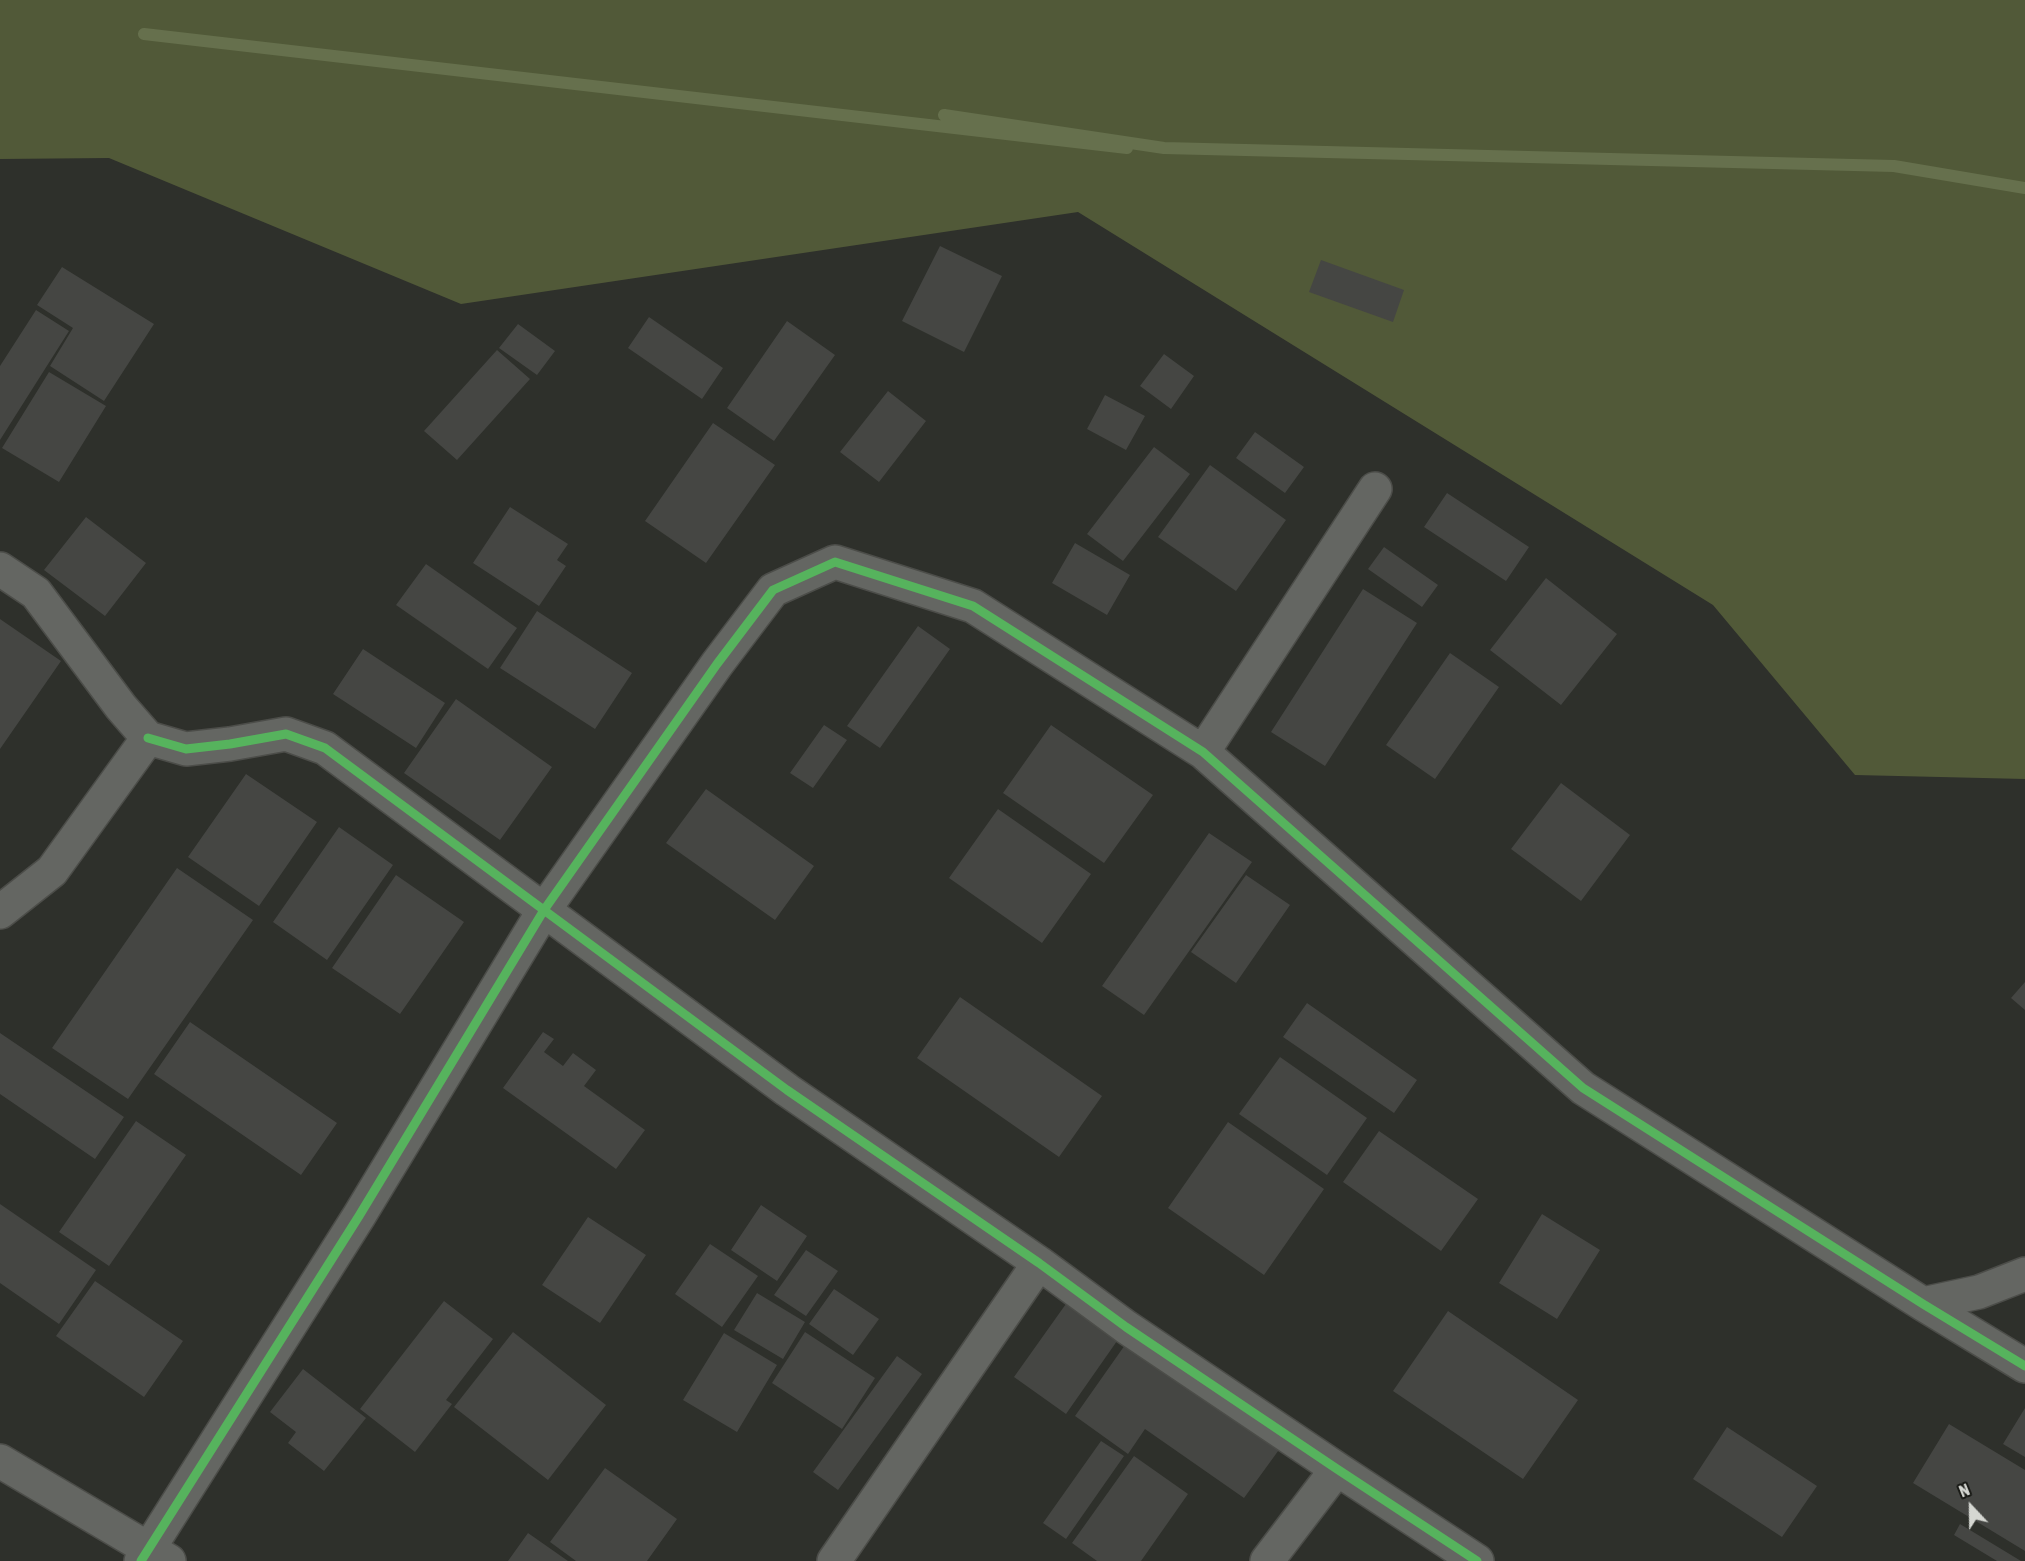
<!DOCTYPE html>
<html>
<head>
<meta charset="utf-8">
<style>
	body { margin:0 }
	#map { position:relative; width:2025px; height:1561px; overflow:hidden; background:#2e302b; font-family:"Asap Condensed",sans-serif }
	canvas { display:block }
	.north { position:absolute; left:1941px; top:1477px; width:60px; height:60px; -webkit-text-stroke:4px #181915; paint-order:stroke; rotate:338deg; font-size:16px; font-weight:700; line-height:24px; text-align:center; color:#d5d7d2 }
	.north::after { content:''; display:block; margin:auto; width:21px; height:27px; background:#d5d7d2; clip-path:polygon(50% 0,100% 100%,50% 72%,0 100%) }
</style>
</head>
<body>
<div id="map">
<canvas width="2025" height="1561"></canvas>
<div class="north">N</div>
</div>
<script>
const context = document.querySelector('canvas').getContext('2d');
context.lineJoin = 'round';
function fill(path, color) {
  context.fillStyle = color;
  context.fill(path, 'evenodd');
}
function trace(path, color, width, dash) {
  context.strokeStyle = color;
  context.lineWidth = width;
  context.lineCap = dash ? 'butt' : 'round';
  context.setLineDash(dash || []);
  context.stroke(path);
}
const forest = new Path2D(`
	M0,0H2025V779L1855,775L1713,605L1078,212L461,304L109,158L0,159Z`);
const stream = new Path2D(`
	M144,34L1127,148L944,115L1164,148L1894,166L2025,188`);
const building = new Path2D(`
	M940,246L1002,276L964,352L902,321Z
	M1321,260L1404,290L1393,322L1309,292Z
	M62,267L154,324L104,401L50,366L73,328L37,305Z
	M36,310L69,331L0,440V366Z
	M649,317L723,368L702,399L628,348Z
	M787,321L835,355L774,441L727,408Z
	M518,324L555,351L537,375L499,348Z
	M497,350L530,379L457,460L424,431Z
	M1164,354L1194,376L1171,409L1140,386Z
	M49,372L106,406L59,482L2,448Z
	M888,391L926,421L879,482L840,452Z
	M1105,395L1145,416L1126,450L1087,429Z
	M713,423L775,465L706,563L645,521Z
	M1255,432L1304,467L1285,493L1236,458Z
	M1154,447L1190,474L1123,561L1087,534Z
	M1210,465L1286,520L1236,591L1158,537Z
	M1447,493L1529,547L1506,581L1424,527Z
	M510,507L568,544L557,560L566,566L539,606L473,563Z
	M86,517L146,563L105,616L44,570Z
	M1075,543L1130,575L1107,615L1052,583Z
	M1384,547L1438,585L1422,607L1368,569Z
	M426,564L517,628L488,669L396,605Z
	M1546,578L1617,634L1561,705L1490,650Z
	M1363,589L1417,623L1325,766L1271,732Z
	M537,611L632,673L595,729L500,668Z
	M0,619L61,661L0,749Z
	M918,626L950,649L880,748L847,726Z
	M363,649L445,703L416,748L333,694Z
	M1450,653L1499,687L1435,779L1386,745Z
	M456,699L552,767L500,840L404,773Z
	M824,725L847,740L813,788L790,773Z
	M1051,725L1153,795L1104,863L1003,793Z
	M246,774L317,822L259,906L188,857Z
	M1561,783L1630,835L1581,901L1511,849Z
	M706,789L814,866L775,920L666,843Z
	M998,809L1091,874L1042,943L949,878Z
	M339,827L393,865L327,960L273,922Z
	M1209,833L1252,862L1144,1015L1102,986Z
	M177,868L253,920L128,1099L52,1048Z
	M396,875L464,922L400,1014L332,968Z
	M1246,875L1290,905L1236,983L1191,952Z
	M2025,982V1010L2011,998Z
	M960,997L1102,1096L1059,1157L917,1058Z
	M1307,1003L1417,1080L1394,1113L1283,1037Z
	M190,1022L337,1123L301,1175L154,1074Z
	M543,1032L554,1039L544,1052L563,1066L573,1053L596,1070L584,1086L645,1130L616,1169L503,1088Z
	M0,1033L124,1117L95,1159L0,1094Z
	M1280,1057L1367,1118L1327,1175L1239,1114Z
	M136,1121L186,1155L109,1266L59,1232Z
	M1228,1122L1324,1189L1264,1275L1168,1208Z
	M1379,1131L1478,1199L1441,1251L1343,1182Z
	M0,1204L96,1270L59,1324L0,1283Z
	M761,1205L807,1236L777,1281L731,1250Z
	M1542,1214L1600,1250L1557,1319L1499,1283Z
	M588,1217L646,1255L600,1323L542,1285Z
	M710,1244L758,1276L722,1327L675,1294Z
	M806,1250L838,1271L806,1316L774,1295Z
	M95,1281L183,1341L144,1397L56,1336Z
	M834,1289L879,1319L853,1355L809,1324Z
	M757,1293L805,1322L783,1359L734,1330Z
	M1073,1294L1124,1331L1066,1414L1014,1377Z
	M444,1301L493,1339L446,1400L452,1404L415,1452L360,1409Z
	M1448,1311L1578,1400L1523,1479L1393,1391Z
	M513,1332L606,1405L548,1480L454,1407Z
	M805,1332L875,1378L842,1429L772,1383Z
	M724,1333L777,1365L737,1432L683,1400Z
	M1132,1335L1281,1447L1244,1498L1145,1429L1128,1454L1075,1416Z
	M897,1356L922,1374L838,1490L813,1472Z
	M303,1369L366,1418L324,1471L288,1443L296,1432L270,1412Z
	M2025,1408V1457L2003,1444Z
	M1949,1424L2025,1470V1551L1913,1483Z
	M1727,1427L1817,1486L1782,1537L1693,1479Z
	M1101,1441L1124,1456L1066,1539L1043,1523Z
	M1134,1456L1188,1494L1141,1561H1097L1072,1543Z
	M605,1468L677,1519L647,1561H576L550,1542Z
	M1960,1524L2021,1561H1997L1954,1535Z
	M528,1533L568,1561H508Z`);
const minor = new Path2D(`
	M0,569L36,593L121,707L148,738L52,871L0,912
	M148,738L186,749L230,744L286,734L325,748L787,1090L1039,1263L1126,1327L1337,1469L1477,1561
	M1203,752L1375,489
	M1923,1304L1979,1292L2025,1274
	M0,1461L169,1561
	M141,1561L359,1216L544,910L717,664L773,590L835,562L973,606L1203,752L1583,1088L1923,1304L2025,1366
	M834,1561L1039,1263
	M1267,1561L1337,1469`);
const cycleway = new Path2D(`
	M148,738L186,749L230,744L286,734L325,748L787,1090L1039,1263L1126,1327L1337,1469L1477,1561
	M141,1561L359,1216L544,910L717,664L773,590L835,562L973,606L1203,752L1583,1088L1923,1304L2025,1366`);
fill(forest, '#515938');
trace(stream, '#66704d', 12);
fill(building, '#454643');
trace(minor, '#4c4d49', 36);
trace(minor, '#646662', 33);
trace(cycleway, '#56b35d', 9);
</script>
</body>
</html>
